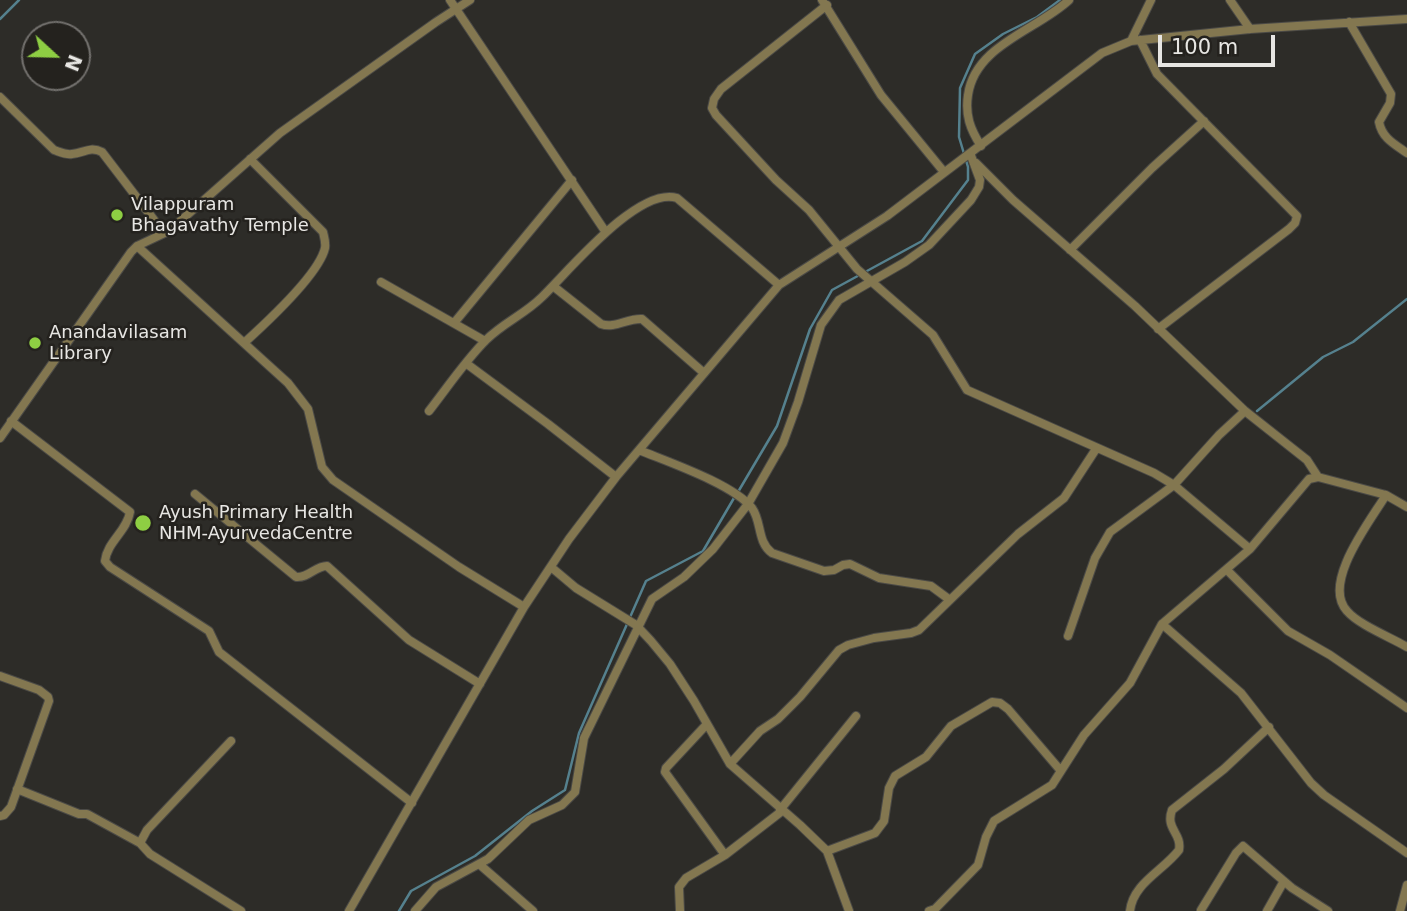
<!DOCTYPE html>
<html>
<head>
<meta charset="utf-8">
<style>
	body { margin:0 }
	#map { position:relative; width:1407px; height:911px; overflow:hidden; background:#2d2c28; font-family:"DejaVu Sans",sans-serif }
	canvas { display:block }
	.north { position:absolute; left:21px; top:21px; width:70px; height:70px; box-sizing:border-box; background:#24221e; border:2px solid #72706d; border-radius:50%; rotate:112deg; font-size:19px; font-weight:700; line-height:28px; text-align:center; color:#e7e6e3 }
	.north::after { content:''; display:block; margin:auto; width:24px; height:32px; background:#8ece43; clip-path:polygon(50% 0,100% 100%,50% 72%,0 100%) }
	.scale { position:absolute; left:1158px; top:35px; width:117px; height:32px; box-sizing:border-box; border:4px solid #e7e6e3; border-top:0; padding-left:9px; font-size:21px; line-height:24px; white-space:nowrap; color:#e7e6e3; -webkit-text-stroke:5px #24221e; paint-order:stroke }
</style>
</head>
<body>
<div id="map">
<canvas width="1407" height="911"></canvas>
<div class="north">N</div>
<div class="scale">100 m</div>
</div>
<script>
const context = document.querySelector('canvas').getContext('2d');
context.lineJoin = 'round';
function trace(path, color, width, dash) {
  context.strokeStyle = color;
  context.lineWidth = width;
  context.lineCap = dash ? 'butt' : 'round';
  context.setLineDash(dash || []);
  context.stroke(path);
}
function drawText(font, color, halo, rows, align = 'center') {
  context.font = font + ' "DejaVu Sans",sans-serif';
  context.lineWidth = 5;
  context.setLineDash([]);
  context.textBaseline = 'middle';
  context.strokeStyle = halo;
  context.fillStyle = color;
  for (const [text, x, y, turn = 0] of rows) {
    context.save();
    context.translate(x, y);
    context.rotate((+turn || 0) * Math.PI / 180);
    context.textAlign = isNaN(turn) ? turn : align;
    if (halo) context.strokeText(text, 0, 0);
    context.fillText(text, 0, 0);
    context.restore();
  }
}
const stream = new Path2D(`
	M0,19L19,0
	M1257,411L1323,357L1353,342L1407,299
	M738,492L777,426L810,329L832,290L922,241L968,180V167L959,137L960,88L975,54L1003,34L1037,17L1060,0
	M399,911L411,891L475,856L532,811L565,790L579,733L646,581L703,551L734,498`);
const minor = new Path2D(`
	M450,0L605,231
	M822,0L881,95L944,172
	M1230,0L1250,29
	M827,5L721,89L714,99L712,108L716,115L776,180L809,210L857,269L933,335L967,390L1154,473L1174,485L1250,549
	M1349,22L1391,94L1390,103L1379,122C1382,138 1394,144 1407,153
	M1140,40L1157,74L1297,216L1295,223L1289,229L1158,329
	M1131,41L1151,0
	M0,97L54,150C60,152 65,155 72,154C84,153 90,146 102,152L164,233
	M981,146C970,129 965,115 968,95C975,45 1037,30 1069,0
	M976,163L1013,200L1135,306L1245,411L1307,460L1318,477
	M137,246L288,383L308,409L322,467L333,480L459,567L524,607
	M1070,250L1152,168L1204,121
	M381,282L485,341
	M553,286L601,324C615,329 627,318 642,319L704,373
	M454,323L572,180
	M244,343C265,324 319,274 325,248C326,242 324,237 323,232L250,159
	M467,364L548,424L616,477
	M429,411C447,388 465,361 486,340C503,323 525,314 542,297C568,272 638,186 677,198L779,285
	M11,421L130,512C127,531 107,542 105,561L110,567L209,631L219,652L412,803
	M0,438L131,252L137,246L169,231L280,133L436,22L470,0
	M639,450C668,462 733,484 752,508C762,522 757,542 772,553L824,571L834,570L843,565L850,564L879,578L931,586L950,600
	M195,494L296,577C309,578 315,566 327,566L409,640L480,684
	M1386,495C1371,520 1321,583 1347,611C1359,625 1390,637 1407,647
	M551,567L576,588L636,625L651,641L670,664L694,701L730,764L800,825L827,851L849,911
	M1227,570L1288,631L1330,655L1407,708
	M1162,624L1250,549L1309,479L1318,477L1386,495L1407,507
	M1068,636L1095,558L1110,532L1174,485L1219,435L1245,411
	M0,676L39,690L48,697L49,701L11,807L4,815L0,816
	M707,724L666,768L665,772L725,855
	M231,741L147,830L140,843L150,854L241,911
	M730,764L760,731L778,719L800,697L839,650L848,645L874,638L911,633L919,630L1018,534L1064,498L1096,449
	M17,789L79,814H87L140,843
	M780,810L856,716
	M827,851L875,833L884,821L889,788L895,776L926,757L951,726L992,702L1000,703L1008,709L1061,771
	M479,864L533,911
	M1201,910L1236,853L1243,846L1292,888L1328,911
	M349,911L524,607L569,539L616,477L779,285L887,216L1102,53L1131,41L1250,29L1407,19
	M415,911L436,887L488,859L529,820L562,805L575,792L584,738L652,599L684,577L713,549L748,504L783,443L798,402L821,325L839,300L905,262L929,245L971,200L979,187L980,180L970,153
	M680,911L679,887L686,878L725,855L782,811
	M929,911L935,909L978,865L986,837L994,821L1052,785L1084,735L1130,683L1162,624L1241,693L1311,783L1324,795L1407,853
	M1130,911C1133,883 1163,871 1179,850C1182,833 1165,829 1172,810L1224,769L1269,727
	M1267,911L1284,881
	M1400,911L1407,885`);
const markers = [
	[117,215,7,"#8ece43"],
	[35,343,7,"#8ece43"],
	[143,523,9,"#8ece43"]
];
const poiNames = [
	["Vilappuram",131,205],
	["Bhagavathy Temple",131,226],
	["Anandavilasam",49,333],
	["Library",49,354],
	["Ayush Primary Health",159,513],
	["NHM-AyurvedaCentre",159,534]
];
trace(stream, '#55818e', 2.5);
trace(minor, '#4b4a46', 10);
trace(minor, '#837750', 8);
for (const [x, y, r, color] of markers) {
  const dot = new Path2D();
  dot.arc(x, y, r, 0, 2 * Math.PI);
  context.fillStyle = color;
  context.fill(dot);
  trace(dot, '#24221e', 2.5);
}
drawText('18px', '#e7e6e3', '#24221e', poiNames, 'left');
</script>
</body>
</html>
